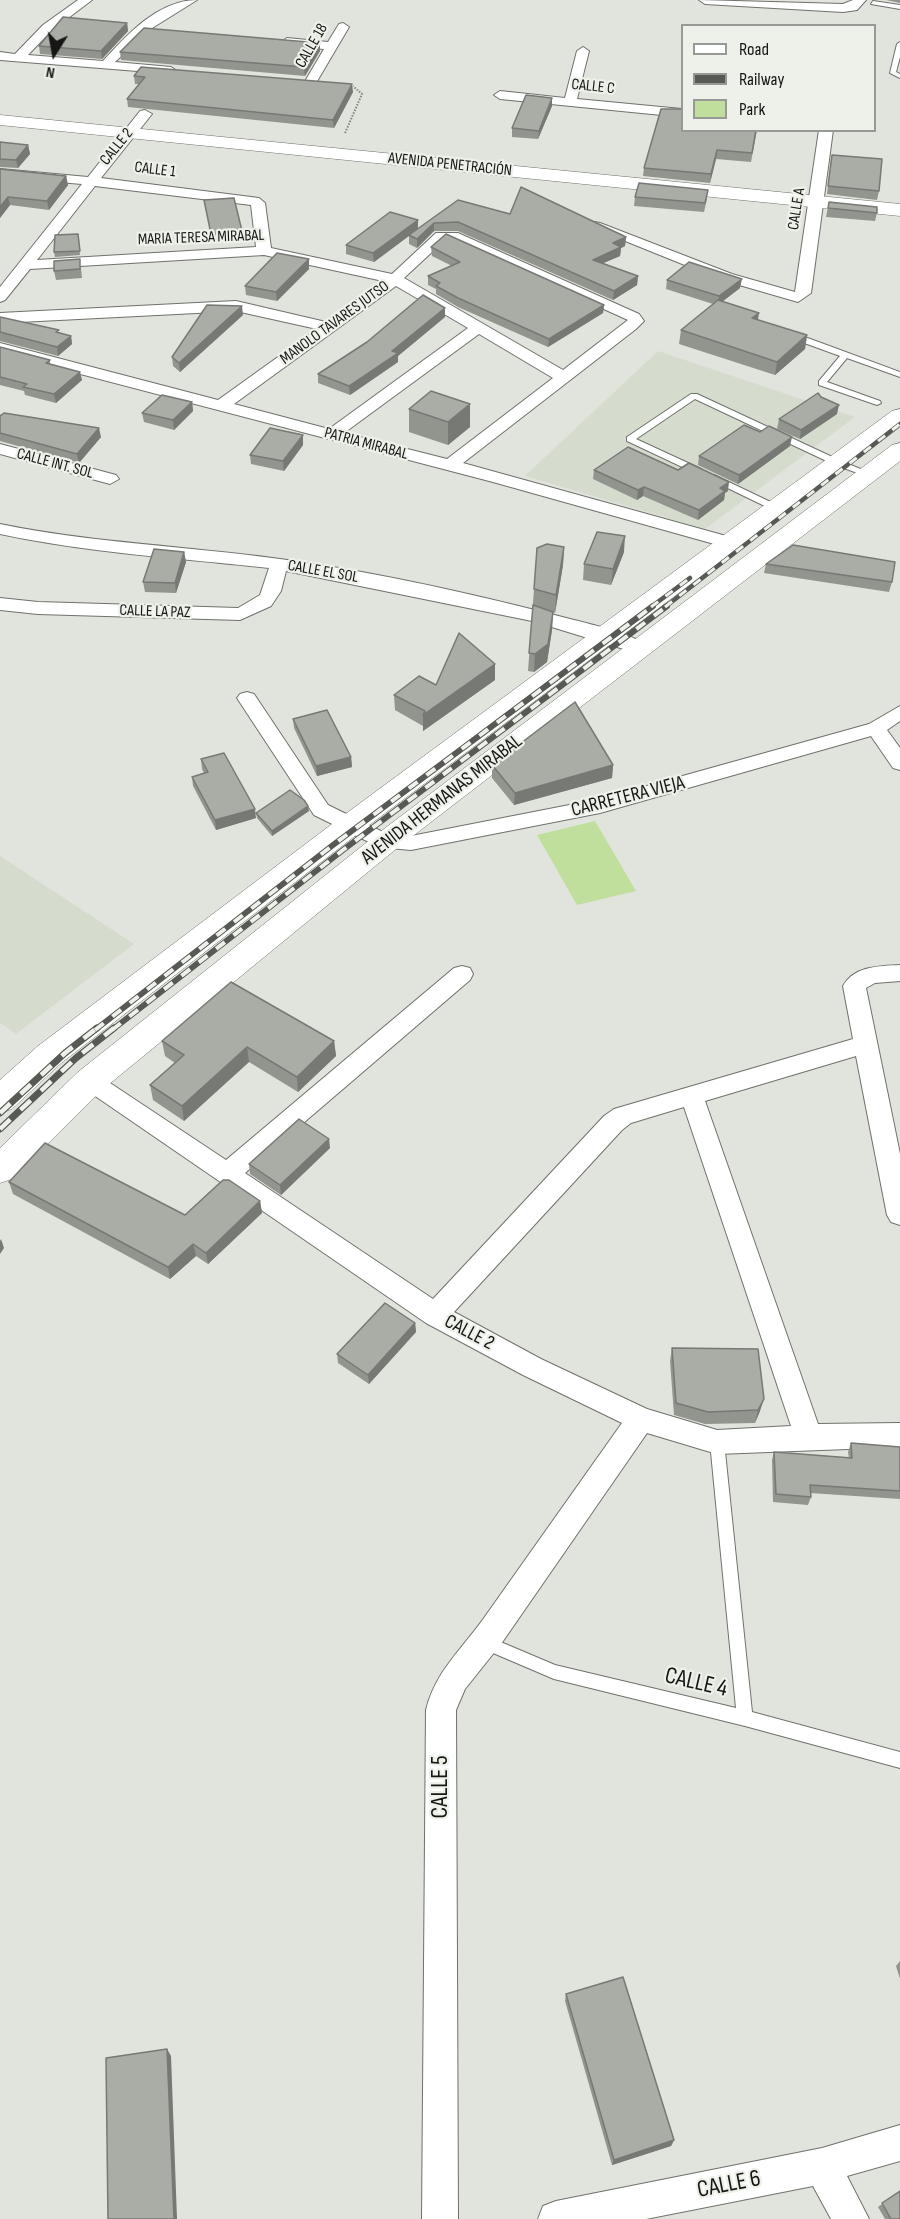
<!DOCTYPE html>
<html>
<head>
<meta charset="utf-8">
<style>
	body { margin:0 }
	#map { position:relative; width:900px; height:2219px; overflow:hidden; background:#e0e4dc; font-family:"Sofia Sans Condensed",sans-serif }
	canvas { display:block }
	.legend { position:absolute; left:681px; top:24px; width:195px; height:108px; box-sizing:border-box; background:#edf1e9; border:2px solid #979a94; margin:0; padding:8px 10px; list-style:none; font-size:18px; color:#161714 }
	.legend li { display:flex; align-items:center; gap:12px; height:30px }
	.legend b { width:30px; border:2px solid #979a94 }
	.north { position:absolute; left:24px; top:24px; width:60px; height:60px; -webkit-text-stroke:4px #edf1e9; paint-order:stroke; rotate:191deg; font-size:16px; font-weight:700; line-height:24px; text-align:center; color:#161714 }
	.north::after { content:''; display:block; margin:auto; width:21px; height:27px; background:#161714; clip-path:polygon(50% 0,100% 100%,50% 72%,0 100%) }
</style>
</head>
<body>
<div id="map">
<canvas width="900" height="2219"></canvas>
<ul class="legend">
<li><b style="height:8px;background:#fff"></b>Road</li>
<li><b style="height:8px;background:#575955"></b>Railway</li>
<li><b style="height:16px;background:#c0de9c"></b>Park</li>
</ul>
<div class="north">N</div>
</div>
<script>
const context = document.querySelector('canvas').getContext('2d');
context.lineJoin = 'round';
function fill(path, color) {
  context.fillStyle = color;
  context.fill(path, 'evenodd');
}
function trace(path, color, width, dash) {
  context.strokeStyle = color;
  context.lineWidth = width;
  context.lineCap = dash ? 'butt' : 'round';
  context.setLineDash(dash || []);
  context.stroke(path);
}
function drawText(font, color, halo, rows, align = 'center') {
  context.font = font + ' "Sofia Sans Condensed",sans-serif';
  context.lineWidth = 4.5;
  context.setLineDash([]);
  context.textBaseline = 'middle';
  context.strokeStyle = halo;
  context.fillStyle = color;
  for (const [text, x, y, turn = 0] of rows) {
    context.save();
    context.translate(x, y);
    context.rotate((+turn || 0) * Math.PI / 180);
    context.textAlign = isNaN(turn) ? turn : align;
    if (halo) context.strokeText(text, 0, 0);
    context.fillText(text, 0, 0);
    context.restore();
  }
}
const built = new Path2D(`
	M658,351L855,417L705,529L525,476Z
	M0,856L134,944L16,1034L0,1023Z`);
const green = new Path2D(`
	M595,821L636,891L577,905L537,835Z`);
const path = new Path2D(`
	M345,133L362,94L353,86`);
const lane = new Path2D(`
	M873,1L900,5V9L871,4Z
	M900,42V57L896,72L900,74V78L890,73L897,44Z
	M788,333H794L900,372V377L847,358L827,382L880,401L881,403L877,405L819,385V381L840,356L788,337Z
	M691,394H697L841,461L873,474L869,477L835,465L695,399L636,439L701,469V473H695L627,441V437Z
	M714,475L779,506L780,508L773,510L711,480L710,478Z
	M717,1436L722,1438L724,1442L752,1712L900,1752V1768L745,1726L554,1679L479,1647L477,1642L479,1637L484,1635L555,1665L736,1708L710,1442L712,1438Z`);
const street = new Path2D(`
	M78,0H92L51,31L28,55L103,61C127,35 158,0 197,0L149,30L115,62L171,67L177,71L175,74L0,60V52L15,54L43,25Z
	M699,0L843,4L853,0H866L857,10L843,12L705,4Z
	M343,23L349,27L316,83L314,86H306L304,83L324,49L287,46L281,42L287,38L328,42L339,24Z
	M583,47L589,51L577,99L682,109V117L500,99L494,95L500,91L565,98L577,51Z
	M145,110L152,114L101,178L259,198L265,203L271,248L392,274L436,233H458L639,314L644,321L636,329L463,463L737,539L740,543L737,547H725L493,482L0,353V343L218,400L317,329L236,311L0,323V313L236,301L326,322L383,281L264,255L30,269L5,300L0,302V287L82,184L0,177V169L88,177L140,111ZM95,186L251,205L256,247L37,260ZM445,240H451L628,320L563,370L404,278ZM396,286L468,328L329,429L234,404ZM479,334L553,378L447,459L344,433Z
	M819,130H833L811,293L798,302L722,280L588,226L595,222L600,223L732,274L795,292Z
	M0,444L116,475L119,479L110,484L0,454Z
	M0,524C93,543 186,546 280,559C378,572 478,595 574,620C590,624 641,636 649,648L640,654L532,621L286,571L281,591L271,606L240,620L38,614L0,610V598L38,602L238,608L260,595L269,568C179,558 89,553 0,534Z
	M247,692L254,694L328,805L389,835L411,836L600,799L869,724L900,706V721L887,730L900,748V770L893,768L871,736L600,813L411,850L379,847L314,815L237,698L240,694Z
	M900,965V981L875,983L866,988L900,1154V1225L891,1222L887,1215L856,1056L705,1101L818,1424L900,1423V1447L717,1454L647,1433L501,1644L465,1689L456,1710L458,2219H422L426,1710C435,1672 462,1649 484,1618C530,1553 576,1488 622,1423L523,1375L426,1323L82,1087L78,1081L82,1075L90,1072L98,1075L226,1160L454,968L462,966L470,968L473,974L470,980L245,1173L433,1299L604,1116L614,1109L853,1039L843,986C854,966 879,966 900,965ZM684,1107L791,1426L717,1430L647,1409L541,1359L454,1312L622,1130L631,1123Z
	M900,2125V2161L847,2176L869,2219H831L813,2186L646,2219H538L543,2206L556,2201L822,2148Z`);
const secondary = new Path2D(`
	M0,115L900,204V216L0,125Z`);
const primary = new Path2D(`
	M900,409V427L360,832L60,1064L12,1109L0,1113V1080L38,1046L340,818L892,411Z
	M900,443V461L396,849L102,1090L12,1179L0,1183V1148L78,1072L376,835L892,445Z`);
const railFar2 = new Path2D(`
	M651,607L690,578
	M665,607L900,424`);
const railFar1 = new Path2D(`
	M95,1030L333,845L653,606
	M112,1030L343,850L667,606`);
const rail = new Path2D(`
	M0,1113L65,1053L97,1028
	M0,1129L76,1058L114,1028`);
const wall = new Path2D(`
	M886,0H900V3Z
	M127,23L128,31L102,59L40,54L39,46Z
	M320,43V51L305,76L121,60L120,52Z
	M134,76L353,92L334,128L128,107L127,99L139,84H135Z
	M552,106L538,139L512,137V128Z
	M757,130L751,162L716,159L710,183L643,176L644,168Z
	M0,142L28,145L30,154L18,168L0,167Z
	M832,155L879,191L877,200L827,194Z
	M0,169L66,176L68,185L49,210L10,205L0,218Z
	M635,197L707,199L704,212L634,206Z
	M204,200L242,231L243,239L212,241Z
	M458,200L510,214L626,237L625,246L621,248L620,256L603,263L638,276L637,285L613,300L458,231H434L417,248L409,244V236L374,262L346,254V245L418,220V229Z
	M829,202L877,213L875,221L826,217Z
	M78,234L80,255L55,257L54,252Z
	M431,247L604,305L603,313L548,347L458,307L436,294V289L428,285V276L452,266L432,256Z
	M309,259V269L277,301L246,295L245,286Z
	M81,268L82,278L56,280L54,271Z
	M667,280L740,288L723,301L758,320L807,335L805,349L775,375L679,344L681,330L713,304L666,289Z
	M243,315L180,372L173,366L172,357Z
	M0,317L71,336L72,344L58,356L0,341Z
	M445,317L398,356V362L350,395L318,383V374Z
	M0,347L50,360V364L82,380L56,403L25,395L24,391L0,385Z
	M192,402L193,411L174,430L144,422L142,413Z
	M470,404V427L448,445L409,432V409Z
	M837,414L800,439L777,429L779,419Z
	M0,416L101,437L79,463L0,441Z
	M303,435V445L284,471L251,464L250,455Z
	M790,446L738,484L698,465L699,456Z
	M594,470H678L728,491L725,493L724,500L698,520L643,496L637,500L593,479Z
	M564,547L563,565L555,613L553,612L552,630L547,662L534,672L528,671L534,589Z
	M184,552L186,562L176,593L145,592L143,582Z
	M624,552L611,585L583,580L584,564Z
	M766,564L892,582L889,592L764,573Z
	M495,664V680L423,731V726L395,710L394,695L436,685Z
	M293,719L351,757L352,767L317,776L294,728Z
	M201,759L256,818L216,830L193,786L192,777L204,773L202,769Z
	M492,765H613L612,778L514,805L492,778Z
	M309,811L272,836L257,818L256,813Z
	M162,1041H334L336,1056L298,1092L249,1062L184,1121L153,1100L150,1085L175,1063L165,1056Z
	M330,1148L281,1195L250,1174L249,1164Z
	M9,1182L185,1215L260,1201L262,1213L208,1264L196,1256L170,1279L13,1194Z
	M415,1323L416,1332L369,1384L338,1363L337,1354Z
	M672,1348L760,1411L755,1423L705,1424L674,1415L670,1361Z
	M851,1443L900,1447V1499L810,1493L811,1497L808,1505L773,1502L772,1460L774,1452L849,1458L848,1452Z
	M900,1961V1979L896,1966Z
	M566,1994L674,2140L671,2146L612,2165L565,2001Z
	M900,2191V2219H885L878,2207Z`);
const shadedWall = new Path2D(`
	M127,23L128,31L102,59L101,51Z
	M320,43V51L305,76L304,67Z
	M352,84L353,92L334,128L333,120Z
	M552,98V106L538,139L539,131Z
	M28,145L30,154L18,168L16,160Z
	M717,150L716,159L710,183L711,174Z
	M66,176L68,185L49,210L47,201Z
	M8,197L10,205L0,218V207Z
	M418,220V229L374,262L373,253Z
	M434,223V231L417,248V239Z
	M626,237L625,246L621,248L620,256L592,268L593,260L613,243Z
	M309,259V269L277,301L276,292Z
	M638,276L637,285L613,300L614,291Z
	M742,279L740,288L718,305L719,296Z
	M604,305L603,313L548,347L549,339Z
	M242,306L243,315L180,372L179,363Z
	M445,308V317L398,356V362L350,395L349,386Z
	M759,313L757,326L752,318Z
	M807,335L805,349L775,375L777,362Z
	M71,336L72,344L58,356L57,347Z
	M80,372L82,380L56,403L54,394Z
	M192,402L193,411L174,430L173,420Z
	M470,404V427L448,445V422Z
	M839,405L837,414L800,439L801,430Z
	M99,428L101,437L79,463L77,454Z
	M303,435V445L284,471L283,461Z
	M792,437L790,446L738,484L739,475Z
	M729,482L728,491L725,493L724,500L698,520L699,510L720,488Z
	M644,487L643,496L637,500L638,490Z
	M625,536L624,552L611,585L613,569Z
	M564,547L563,565L555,613L556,595Z
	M184,552L186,562L176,593L175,583Z
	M553,612L552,630L547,662L534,672L535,654Z
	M495,664V680L423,731V715Z
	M351,757L352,767L317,776L316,766Z
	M613,765L612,778L514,805L515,793Z
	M308,806L309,811L272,836V831Z
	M255,809L256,818L216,830L215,820Z
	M334,1041L336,1056L298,1092L297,1077Z
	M247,1047L249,1062L184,1121L182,1106Z
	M329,1139L330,1148L281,1195L280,1185Z
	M260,1201L262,1213L208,1264L206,1253Z
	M1,1239L4,1248L0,1254V1241Z
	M193,1244L196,1256L170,1279L168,1267Z
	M415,1323L416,1332L369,1384L368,1375Z
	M764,1399L760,1411L755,1423L758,1410Z
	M167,2049L171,2056L177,2219H174Z
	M674,2140L671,2146L612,2165L614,2160Z`);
const building = new Path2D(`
	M63,17L127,23L101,51L39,46Z
	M144,28L320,43L304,67L120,52Z
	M141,67L352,84L333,120L127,99L145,77L134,76Z
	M526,95L552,98L539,131L512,128Z
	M661,109H682V130H756L752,153L717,150L711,174L644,168Z
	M0,142L28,145L16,160L0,159Z
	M832,155L882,159L879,191L828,186Z
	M0,169L66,176L47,201L8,197L0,207Z
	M639,183L708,190L705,203L635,197Z
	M521,187L626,237L613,243L621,247L593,260L638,276L614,291L458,222L434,223L417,239L409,235L458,200L510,214Z
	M234,198L242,231L211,234L204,200Z
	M829,202L877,207V213L828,208Z
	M390,212L418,220L373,253L346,245Z
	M78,234L80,251L54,252L55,235Z
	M446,234L604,305L549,339L458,298L436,286L440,283L428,276L460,262L431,247Z
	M277,253L309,259L276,292L245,286Z
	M80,259V269L54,271V261Z
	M689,262L742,279L719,296L667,280Z
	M423,295L445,308L392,351L398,353L349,386L318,374L367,342Z
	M718,300L759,313L752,318L807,335L777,362L681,330Z
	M207,305L242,306L179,363L172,357Z
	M0,317L59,330L56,332L71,336L57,347L0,332Z
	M0,347L50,360L46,363L80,372L54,394L23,387L27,384L0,377Z
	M431,391L470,404L448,422L409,409Z
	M818,393L821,397L839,405L801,430L779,419Z
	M162,395L192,402L173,420L142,413Z
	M4,413L99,428L77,454L0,433V416Z
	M744,425L760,432L769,426L792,437L739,475L699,456Z
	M270,428L303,435L283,461L250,455Z
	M628,447L678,470L689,463L729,482L720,488L725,491L699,510L644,487L638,490L594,470Z
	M597,532L625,536L613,569L584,564Z
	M547,544L564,547L556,595L534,589L537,548Z
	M793,545L895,562L892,582L766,564Z
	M154,549L184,552L175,583L143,582Z
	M533,605L553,612L548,644L535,654L529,653Z
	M459,633L495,664L423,715L425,711L394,695L419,676L436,685Z
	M575,702L613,765L515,793L492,765Z
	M327,710L351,757L316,766L293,719Z
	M224,753L255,809L215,820L192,777L208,772L201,759Z
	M290,790L304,800L308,806L272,831L256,813Z
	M231,982L334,1041L297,1077L247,1047L182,1106L150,1085L184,1055L162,1041Z
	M299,1119L329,1139L280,1185L249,1164Z
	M45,1143L185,1215L223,1180H229L260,1201L206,1253L193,1244L168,1267L9,1182Z
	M385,1303L415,1323L368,1375L337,1354Z
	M672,1348L758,1349L764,1399L758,1410L708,1412L676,1403Z
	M851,1443L900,1447V1491L810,1485L811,1497L776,1494L774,1452L852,1458Z
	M623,1977L674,2140L614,2160L566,1994Z
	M167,2049L174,2219H108L106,2058Z
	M900,2191V2219H891L882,2203Z`);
const farStreetnames = [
	["CALLE 18",312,46,-60],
	["CALLE C",593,87,6],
	["CALLE 2",117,147,-51],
	["AVENIDA PENETRACIÓN",450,165,6],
	["CALLE 1",155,170,7],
	["CALLE A",797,209,-81],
	["MARIA TERESA MIRABAL",201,238,-2],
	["MANOLO TAVARES JUTSO",335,323,-36],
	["PATRIA MIRABAL",366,444,15],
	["CALLE INT. SOL",55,464,15],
	["CALLE EL SOL",323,572,10],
	["CALLE LA PAZ",155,612,2]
];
const streetNames = [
	["CARRETERA VIEJA",628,797,-14],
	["AVENIDA HERMANAS MIRABAL",442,800,-38],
	["CALLE 2",469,1333,28]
];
const nearStreetnames = [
	["CALLE 4",696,1683,13],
	["CALLE 5",441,1787,-90],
	["CALLE 6",729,2185,-11]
];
fill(built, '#d5dccd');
fill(green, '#c0de9c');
trace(lane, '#6f726b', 2);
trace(street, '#6f726b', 2);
trace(secondary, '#6f726b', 1);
trace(primary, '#6f726b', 1);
trace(path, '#83857f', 2, [1.5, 1.5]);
fill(lane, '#fff');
fill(street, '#fff');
fill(secondary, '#fff');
fill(primary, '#fff');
trace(railFar2, '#575955', 4.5);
trace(railFar1, '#575955', 6);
trace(rail, '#575955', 7);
trace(railFar2, '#edf1e9', 3, [9]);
trace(railFar1, '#edf1e9', 4, [11]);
trace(rail, '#edf1e9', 4.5, [14]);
fill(wall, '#91958e');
fill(shadedWall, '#767974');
fill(building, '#a9ada5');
trace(building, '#767974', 1.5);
drawText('16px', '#161714', '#edf1e9', farStreetnames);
drawText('20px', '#161714', '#edf1e9', streetNames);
drawText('24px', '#161714', '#edf1e9', nearStreetnames);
</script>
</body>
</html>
